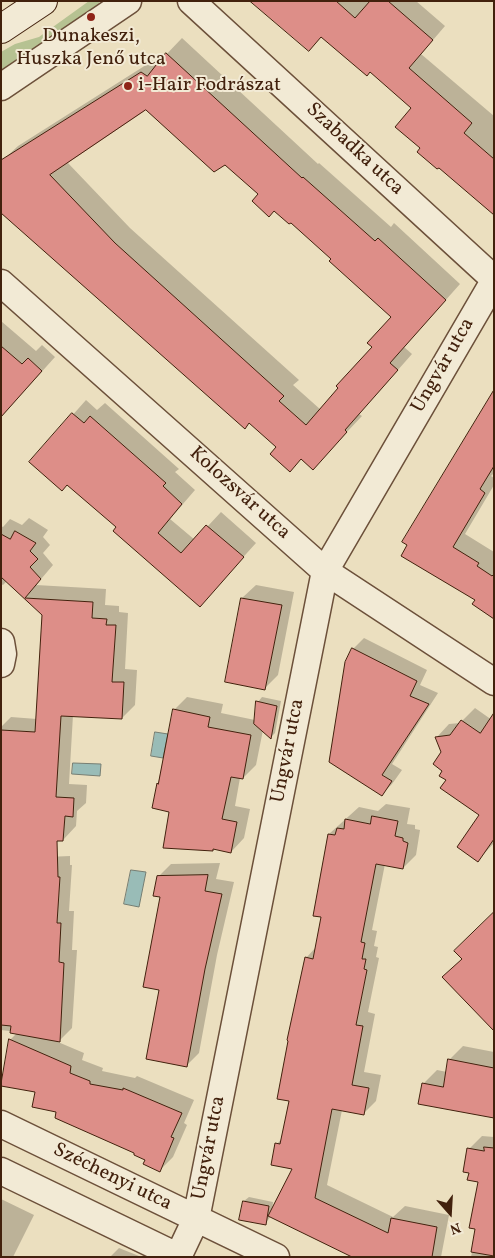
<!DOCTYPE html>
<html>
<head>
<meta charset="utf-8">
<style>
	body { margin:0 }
	#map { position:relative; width:495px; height:1258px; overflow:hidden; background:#ebdfbf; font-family:Vollkorn,serif }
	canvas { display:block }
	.frame { position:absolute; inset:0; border:2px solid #42210d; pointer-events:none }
	.north { position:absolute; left:425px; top:1188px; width:50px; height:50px; -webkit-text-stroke:4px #f2ead5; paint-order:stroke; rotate:161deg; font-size:14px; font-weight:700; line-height:20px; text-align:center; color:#42210d }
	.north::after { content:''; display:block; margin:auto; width:18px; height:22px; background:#42210d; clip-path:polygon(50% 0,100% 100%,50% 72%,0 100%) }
</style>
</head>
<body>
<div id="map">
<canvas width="495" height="1258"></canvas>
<div class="frame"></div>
<div class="north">N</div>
</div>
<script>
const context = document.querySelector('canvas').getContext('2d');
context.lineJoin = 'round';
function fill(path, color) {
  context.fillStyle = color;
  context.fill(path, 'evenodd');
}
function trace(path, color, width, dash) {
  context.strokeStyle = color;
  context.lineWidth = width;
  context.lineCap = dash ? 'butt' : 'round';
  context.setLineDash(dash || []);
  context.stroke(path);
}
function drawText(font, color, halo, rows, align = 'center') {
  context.font = font + ' Vollkorn,serif';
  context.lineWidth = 4;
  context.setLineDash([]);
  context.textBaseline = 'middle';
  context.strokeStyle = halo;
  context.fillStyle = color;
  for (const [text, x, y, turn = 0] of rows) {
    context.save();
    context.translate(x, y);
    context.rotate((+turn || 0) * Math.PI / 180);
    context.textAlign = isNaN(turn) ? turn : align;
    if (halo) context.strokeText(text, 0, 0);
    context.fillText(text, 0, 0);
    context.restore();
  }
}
const green = new Path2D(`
	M89,1H97L100,3L102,1H117L1,78V52L15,44L39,37Z`);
const water = new Path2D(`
	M155,732L168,734L163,758L151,756Z
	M73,763L101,764L100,776L72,774Z
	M131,870L146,872L139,907L124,904Z`);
const shadow = new Path2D(`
	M254,1H416L445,26L421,54L494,116V213L439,166L422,148L413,108L370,71L322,36L308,50Z
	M182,38L318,164L319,163L391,227L394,223L460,284L404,347L412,354L359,414L362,416L313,468L302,458L278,447L2,161L18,146L157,58L161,60ZM146,108L225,164L333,259L393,317L374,347L321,410L293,385L299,380L130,228L67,162Z
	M1,321L36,351L42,345L55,357L1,417Z
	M494,393V473L491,476L494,478V485L465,534L494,552V617L477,600L402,555Z
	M86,400L97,410L105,403L179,469L175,472L195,490L170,519L195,540L221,512L256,543L200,605L118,527L68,483L31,462Z
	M29,518L48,530L43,537L50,545L43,553L53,565L36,585L106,589L105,605L119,606V612L128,613L125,669L137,670L135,705L122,718L73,715L69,784L87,785L86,803L77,811L76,826L63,840L1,837V727L11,717L37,719L43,614L7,581L3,585L1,584V526L3,527L10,519L22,525Z
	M256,585L294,592L278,675L265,688L226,681L242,598Z
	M364,638L427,670L420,685L438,693L392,764L402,770L392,784L381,795L353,649Z
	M187,697L223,704L221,713L255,720L258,702L262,697L281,701L275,733L271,737L263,730L256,765L243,778H240L235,806L250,809L244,838L231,852L170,811L158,784L160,781L174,710Z
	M475,708L492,720L494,718V843L478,860L481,815L447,780L444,770L443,753L437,737L449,724L460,723Z
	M386,804L410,808L407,824L415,825V829L420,830L416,855L403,868L385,864L372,930L377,931L374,946L378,947L376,957L379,958L368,1012L375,1014L364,1072L381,1075L376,1101L363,1114L342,1110L327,1185L393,1217L405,1206L449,1215L441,1257H355L271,1216L265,1224L244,1201L249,1197L273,1202L272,1211L294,1168L277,1144L283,1137L290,1100L306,958L317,946L323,916L314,915L329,834L359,807L378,811Z
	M70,856V865H72L69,911H74L72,950H77L72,1028L58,1042L84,1053L82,1060L103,1068L102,1071L135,1078L137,1076L194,1100L184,1123L187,1125L173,1157L160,1170L136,1152L57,1110L37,1091L10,1040L18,1032L1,1030V859Z
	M220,863L216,879L234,882L217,955L199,1053L187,1065L161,989L162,896L158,877L171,864Z
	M463,1046L494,1052V1117L424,1083L437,1070L447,1072L449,1060Z
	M482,1136L494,1137V1257H471L477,1228L479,1181L470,1172L469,1149Z
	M1,1199L34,1215L13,1257H1Z
	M119,1248L139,1256L140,1257H110Z`);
const building = new Path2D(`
	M250,1H336L355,18L370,1H388L433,40L409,68L472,123L464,133L494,159V215L439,168L437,169L417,152L420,148L395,127L411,108L370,72L367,76L321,37L309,51Z
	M166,53L302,178L303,177L375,241L378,238L446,300L390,363L398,370L345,430L347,432L313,470L301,459L290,472L270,454L276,447L249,423L245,429L1,213V160L141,72L147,76ZM146,110L214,172L225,165L258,194L252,201L269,217L274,211L289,224L291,223L331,259L329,261L391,317L367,343L372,347L336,386L338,388L306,425L279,401L284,396L115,243L50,175Z
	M1,346L22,364L28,358L42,371L1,417Z
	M494,390V466L480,489L485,493L453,547L479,563L477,566L492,576L494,574V619L472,604L475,600L401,556L407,545L402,542Z
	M72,413L84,423L90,416L166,483L163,486L182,504L158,533L181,553L206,525L244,557L200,607L113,531L116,527L67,485L62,491L29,462Z
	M15,531L36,543L30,551L38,559L30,567L41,579L25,598L93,602L92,618L107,619L106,625H116L112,682H124L122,719L61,716L56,797L74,798L73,817L65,816L63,841H57L58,877H60L57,923H61L59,962L64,963L60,1042L10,1033L11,1026L1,1025V730L35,732L42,615L1,577V534L10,539Z
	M241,598L282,605L265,690L225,682Z
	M352,648L417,681L410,696L429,704L382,775L392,781L382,796L329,762L345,662Z
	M256,701L277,706L271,739L254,724Z
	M173,709L210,717L208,727L251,735L243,779L231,777L222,819L237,822L231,853L213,849V851L163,848L169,812L152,808L157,783L158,784Z
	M494,713V839L478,862L457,847L479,815L440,788L446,780L439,776L442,771L433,764L441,752L435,737L450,735L461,720L480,733Z
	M372,816L398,821L395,836L403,838V841L408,843L403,869L376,864L361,942L365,943L362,959H366L364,969L367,970L356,1025L363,1026L352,1085L369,1088L364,1115L332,1109L315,1198L388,1233L391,1218L437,1227L432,1257H352L268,1216L292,1169L271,1165L275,1143L280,1144L289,1101L277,1099L288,1041L287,1040L305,957L313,959L321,917L313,916L328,834L335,835L337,828L344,829L345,819L370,824Z
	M208,875L205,891L222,894L205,969L187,1067L146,1059L159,990L143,987L160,897L153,896L157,876Z
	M494,912V1031L442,977L462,959L454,951Z
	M9,1039L71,1066L70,1073L90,1081V1084L123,1090V1088L182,1113L171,1137L174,1138L160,1172L143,1164L145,1160L134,1155V1153L55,1118L56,1112L32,1107L35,1092L1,1086Z
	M448,1059L494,1068V1118L418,1104L422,1083L443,1087Z
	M484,1147L494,1148V1256L471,1252L475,1229L469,1228L478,1182L467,1180L469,1173L463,1172L467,1148L484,1151Z
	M243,1201L269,1206L266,1225L239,1220Z`);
const street = new Path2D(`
	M191,1L494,279
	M1,87L128,1
	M1,283L325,571L494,682
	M1,642L3,654L1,664
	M1,1124L276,1257
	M1,1171L179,1257
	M178,1257L196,1219L325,571L494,281`);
const secondary = new Path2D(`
	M1,29L43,1`);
const markers = [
	[91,17,5,"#8f2418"],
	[128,86,5,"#8f2418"]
];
const poiNames = [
	["Dunakeszi,",91,37],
	["Huszka Jenő utca",91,60],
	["i-Hair Fodrászat",138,86,"left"]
];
const streetNames = [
	["Szabadka utca",354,150,43],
	["Ungvár utca",444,366,-60],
	["Kolozsvár utca",239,494,42],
	["Ungvár utca",289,751,-79],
	["Ungvár utca",210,1148,-79],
	["Széchenyi utca",112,1178,26]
];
fill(green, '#b6c292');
fill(water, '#99bcb7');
trace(water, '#767e73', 1);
fill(shadow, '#0003');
fill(building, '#dd8e88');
trace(building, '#42210d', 1);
trace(street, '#6c503a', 29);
trace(secondary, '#42210d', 30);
trace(street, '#f2ead5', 26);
trace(secondary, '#f2ead5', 28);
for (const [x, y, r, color] of markers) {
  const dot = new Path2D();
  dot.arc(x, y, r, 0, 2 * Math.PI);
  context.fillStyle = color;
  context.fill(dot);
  trace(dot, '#f2ead5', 2);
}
drawText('20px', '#42210d', '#f2ead5', poiNames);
drawText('20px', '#42210d', '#f2ead5', streetNames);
</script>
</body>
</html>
